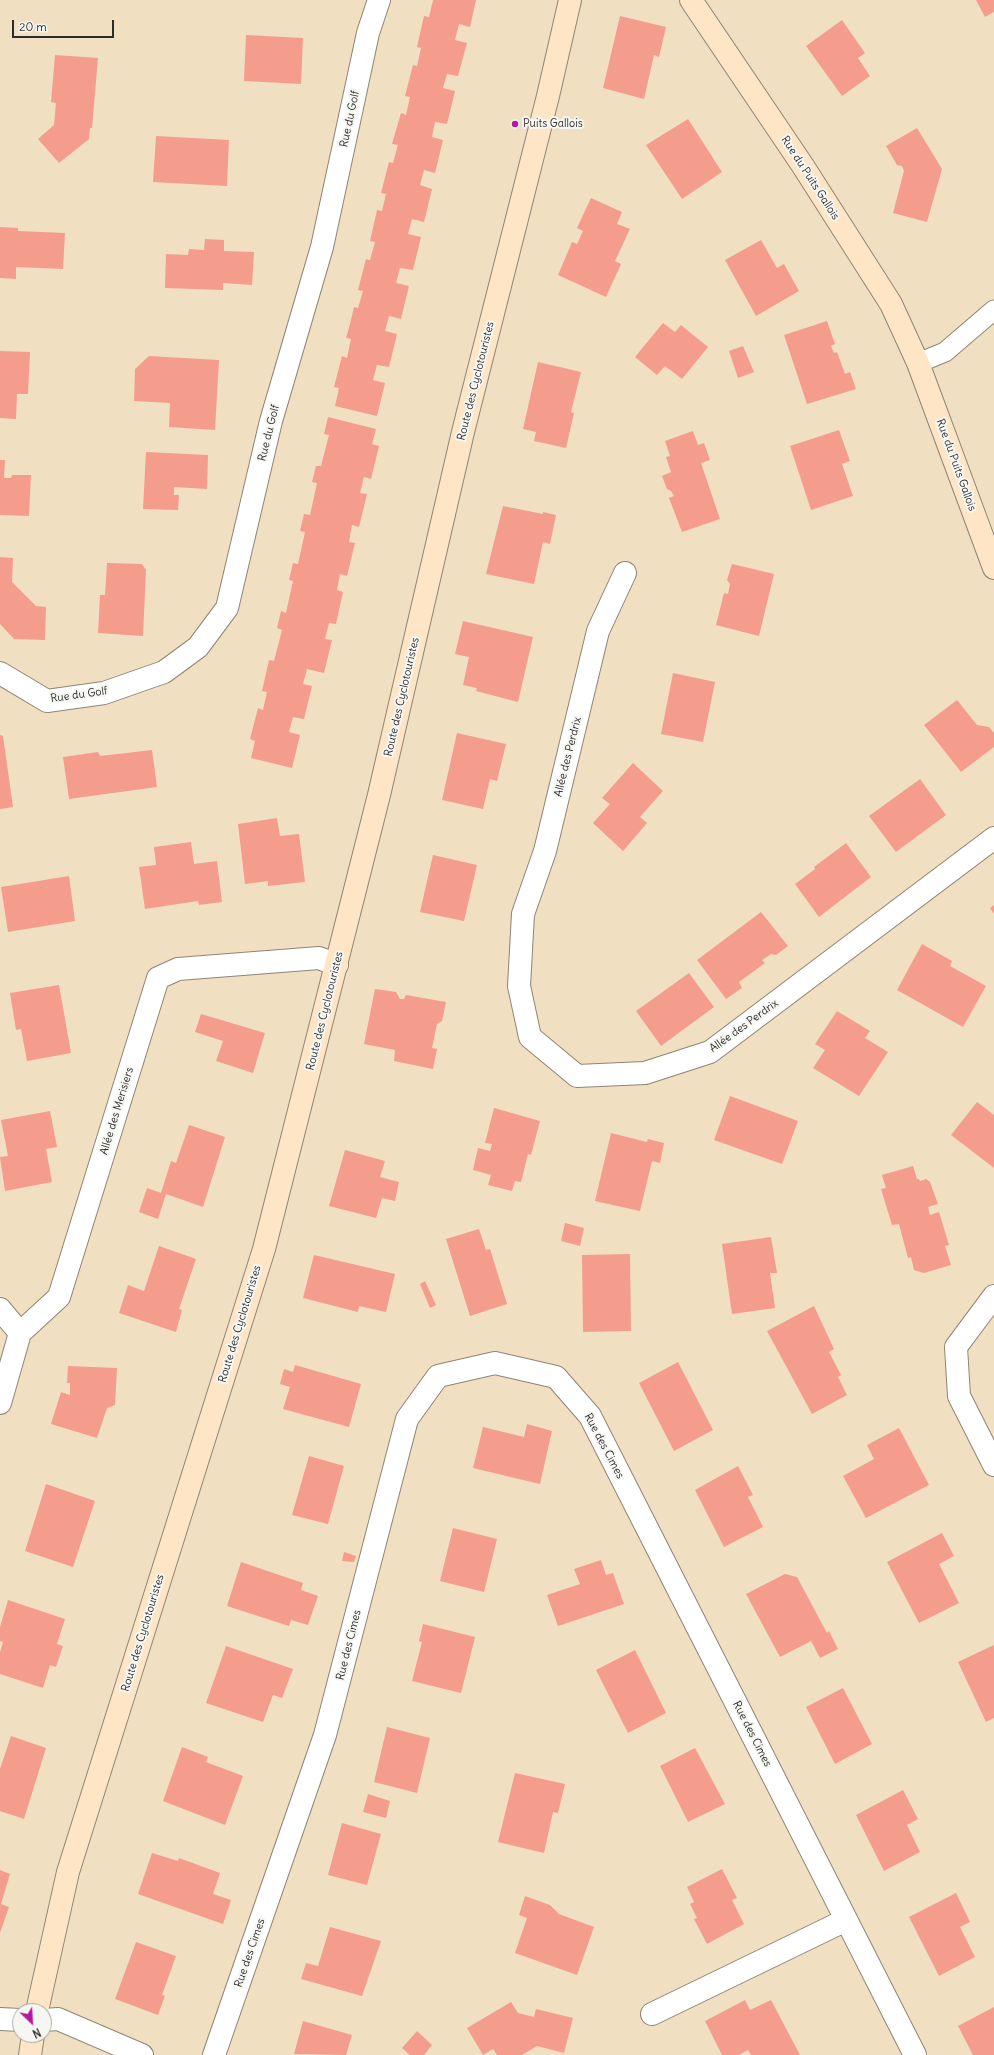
<!DOCTYPE html>
<html>
<head>
<meta charset="utf-8">
<style>
	body { margin:0 }
	#map { position:relative; width:994px; height:2055px; overflow:hidden; background:#f1dfc2; font-family:Delius,sans-serif }
	canvas { display:block }
	.north { position:absolute; left:12px; top:2003px; width:40px; height:40px; box-sizing:border-box; background:#f6f6f2; border:1px solid #a5a5a2; border-radius:50%; rotate:155deg; font-size:11px; font-weight:700; line-height:16px; text-align:center; color:#2b2b2b }
	.north::after { content:''; display:block; margin:auto; width:14px; height:18px; background:#b5179e; clip-path:polygon(50% 0,100% 100%,50% 72%,0 100%) }
	.scale { position:absolute; left:12px; top:20px; width:102px; height:18px; box-sizing:border-box; border:2px solid #2b2b2b; border-top:0; padding-left:5px; font-size:12px; line-height:14px; white-space:nowrap; color:#2b2b2b; -webkit-text-stroke:3px #f6f6f2; paint-order:stroke }
</style>
</head>
<body>
<div id="map">
<canvas width="994" height="2055"></canvas>
<div class="north">N</div>
<div class="scale">20 m</div>
</div>
<script>
const context = document.querySelector('canvas').getContext('2d');
context.lineJoin = 'round';
function fill(path, color) {
  context.fillStyle = color;
  context.fill(path, 'evenodd');
}
function trace(path, color, width, dash) {
  context.strokeStyle = color;
  context.lineWidth = width;
  context.lineCap = dash ? 'butt' : 'round';
  context.setLineDash(dash || []);
  context.stroke(path);
}
function drawText(font, color, halo, rows, align = 'center') {
  context.font = font + ' Delius,sans-serif';
  context.lineWidth = 4;
  context.setLineDash([]);
  context.textBaseline = 'middle';
  context.strokeStyle = halo;
  context.fillStyle = color;
  for (const [text, x, y, turn = 0] of rows) {
    context.save();
    context.translate(x, y);
    context.rotate((+turn || 0) * Math.PI / 180);
    context.textAlign = isNaN(turn) ? turn : align;
    if (halo) context.strokeText(text, 0, 0);
    context.fillText(text, 0, 0);
    context.restore();
  }
}
const building = new Path2D(`
	M433,0H476L470,27L459,24L455,40L467,43L458,76L447,74L443,88L455,91L447,124L435,122L432,137L443,140L435,173L424,170L420,185L432,189L424,222L412,219L408,234L421,237L413,270L400,268L396,283L409,286L401,319L389,316L385,331L397,334L389,367L377,365L373,380L385,383L377,416L335,406L339,388L334,387L342,356L347,358L351,339L346,338L350,324L354,307L358,308L363,291L358,290L366,259L370,260L375,242L370,241L377,210L382,211L386,194L381,193L389,162L393,163L398,145L392,144L401,113L406,115L410,97L405,96L413,65L417,66L421,48L417,47L424,16L429,17Z
	M976,0H994V12L985,17Z
	M620,16L666,27L659,57L654,55L644,99L603,88Z
	M842,20L865,53L858,58L870,76L842,96L806,46Z
	M246,35L303,38L301,84L244,81Z
	M55,55L98,58L92,128H90L89,139L59,163L38,139L54,125L56,103L51,102Z
	M688,119L722,172L682,199L646,145Z
	M917,128L942,169L927,222L893,213L904,171L902,166L897,165L886,146Z
	M156,136L229,140L227,186L153,182Z
	M591,198L622,212L617,224L630,229L615,261L621,264L606,297L558,275L572,242L577,244L583,231L577,228Z
	M0,227L18,228V231L65,233L63,269L16,267V279L0,278Z
	M205,239L224,240V251L254,252L252,285L223,283V290L165,288L166,254L188,255L189,249L204,250Z
	M761,240L777,268L784,264L799,291L756,316L725,260Z
	M827,321L835,344L831,346L834,353L837,352L845,374L850,372L856,389L807,404L784,335Z
	M663,323L675,332L681,325L708,347L682,379L665,366L657,375L635,357Z
	M743,346L754,372L738,378L729,351Z
	M0,351L30,352L28,394H17L16,419L0,418Z
	M149,356L219,360L215,430L169,427L170,403L134,401L135,369Z
	M538,362L581,372L571,412L574,413L566,448L534,441L536,432L523,429Z
	M328,417L376,429L372,444L379,446L371,479L364,477L360,493L367,494L359,527L352,525L349,542L355,543L347,576L340,574L337,590L343,592L336,624L329,623L325,639L332,640L324,673L307,669L303,684L312,686L304,719L293,717L289,732L300,735L292,768L251,758L255,741L250,739L258,708L263,710L267,692L262,691L269,660L274,661L282,630L277,628L281,611L286,613L293,581L289,580L293,563L298,564L305,532L300,531L304,514L310,515L317,483L312,482L316,466H321L329,435L324,434Z
	M839,430L850,461L842,464L853,496L811,510L790,446Z
	M693,431L698,445L704,443L710,460L701,463L720,519L682,532L669,498L674,496L671,491L667,489L662,476L671,472L666,457L670,456L665,441Z
	M146,452L208,455L207,489L174,487V495H179L178,510L143,509Z
	M0,460H5L4,478H11L12,475H31L29,516L0,515Z
	M503,506L543,514V512L556,515L550,544L543,542L534,584L486,574Z
	M0,557L13,558L12,582L36,606L46,607L45,640L14,639L0,624Z
	M107,563L142,564L146,570L143,636L98,633L100,595H105Z
	M732,564L774,574L759,636L716,625L724,593L728,594L730,584L727,580Z
	M463,621L533,637L518,702L476,691L477,688L463,685L469,657L455,654Z
	M673,673L715,682L703,742L661,734Z
	M957,700L977,725L989,727L994,733V747L961,772L924,725Z
	M457,733L506,744L497,781L490,779L483,809L442,800Z
	M0,735L3,736L13,807L0,809Z
	M152,750L157,787L69,799L63,757L98,752L100,756Z
	M633,763L663,791L640,817L647,823L623,851L593,823L610,804L602,798Z
	M920,779L946,815L896,852L869,816Z
	M277,818L280,836L299,834L305,882L268,886V881L245,884L238,824Z
	M191,842L194,864L217,861L222,902L199,905L198,901L145,909L139,867L156,865L154,847Z
	M846,843L871,877L819,917L795,884L815,869L814,867Z
	M433,855L477,865L464,921L420,912Z
	M69,876L75,921L8,932L1,887Z
	M994,905V914L990,908Z
	M761,912L788,946L776,955L771,954L762,960L765,963L739,982L742,988L726,999L697,960Z
	M922,944L952,961L950,966L986,986L963,1027L897,990Z
	M689,973L714,1007L661,1046L636,1011Z
	M59,985L71,1053L27,1061L21,1029L16,1030L10,993Z
	M375,989L396,992L400,999H404L406,995L446,1002L442,1021L437,1024L432,1048L437,1049L433,1069L394,1061L395,1050L364,1044Z
	M837,1011L870,1031L865,1038L888,1052L859,1096L813,1068L825,1050L815,1044Z
	M201,1014L265,1033L253,1073L216,1061L223,1041L195,1032Z
	M730,1096L798,1121L782,1164L714,1140Z
	M977,1102L994,1115V1168L951,1135Z
	M494,1108L540,1121L531,1155L528,1154L521,1182L515,1181L512,1191L488,1185L491,1175L473,1170L478,1148L490,1151L492,1144L485,1143Z
	M50,1111L57,1147L46,1149L52,1182L5,1191L0,1157L8,1156L1,1120Z
	M189,1125L225,1137L203,1207L166,1194L158,1219L139,1212L147,1188L161,1193L171,1161L176,1163Z
	M611,1133L647,1142L648,1139L664,1143L660,1163L652,1161L640,1211L595,1201Z
	M345,1150L385,1161L380,1177L399,1182L395,1201L382,1198L376,1218L329,1206Z
	M913,1166L917,1179H919L920,1181L926,1179L930,1182L938,1204L928,1207L930,1215L939,1212L949,1245L945,1246L951,1265L924,1273L914,1270L911,1257L908,1258L899,1224L892,1225L881,1189L886,1188L882,1175Z
	M565,1223L584,1228L580,1246L561,1241Z
	M479,1229L486,1250L490,1249L507,1304L470,1316L446,1239Z
	M771,1237L777,1273H770L775,1308L732,1314L722,1244Z
	M159,1246L196,1259L179,1309L182,1310L176,1332L119,1313L128,1285L144,1291Z
	M630,1254L631,1331L583,1332L582,1255Z
	M314,1255L395,1274L386,1312L359,1306L358,1312L303,1298Z
	M425,1281L436,1305L430,1308L420,1284Z
	M814,1306L834,1349L829,1352L841,1375L838,1377L847,1395L812,1414L767,1331Z
	M678,1362L713,1430L674,1451L639,1383Z
	M295,1365L361,1384L349,1427L283,1409L290,1387L280,1384L284,1369L293,1372Z
	M68,1366L117,1368L115,1405L107,1408L97,1438L51,1424L61,1392L70,1395V1383H67Z
	M527,1424L552,1431L540,1484L473,1468L483,1427L524,1437Z
	M899,1428L929,1485L866,1518L843,1476L874,1459L867,1445Z
	M309,1456L344,1466L328,1524L292,1515Z
	M738,1466L753,1495L748,1497L763,1527L724,1547L695,1490Z
	M46,1484L95,1501L73,1567L25,1551Z
	M453,1528L497,1539L484,1592L440,1581Z
	M942,1533L954,1556L939,1564L959,1603L919,1623L887,1562Z
	M344,1552L356,1556L354,1562L342,1561Z
	M601,1560L606,1575L613,1573L624,1604L558,1626L547,1595L580,1584L574,1569Z
	M241,1562L303,1583L301,1590L318,1596L308,1625L291,1620L289,1626L227,1606Z
	M785,1574L797,1577L827,1633L829,1631L838,1649L820,1658L811,1641L780,1657L746,1594Z
	M8,1600L65,1619L57,1644L63,1646L56,1667L50,1665L43,1688L0,1674V1652L3,1642L0,1641V1627Z
	M423,1624L475,1637L461,1693L412,1681L422,1642L419,1641Z
	M994,1645V1718L986,1722L958,1662Z
	M226,1646L293,1669L282,1698L273,1695L263,1722L206,1703Z
	M635,1650L666,1713L628,1733L596,1670Z
	M843,1688L872,1744L835,1764L806,1707Z
	M387,1727L430,1738L417,1793L374,1782Z
	M11,1736L46,1748L24,1819L0,1811V1769Z
	M182,1747L208,1757L206,1762L243,1776L225,1825L163,1801Z
	M695,1748L725,1804L688,1822L660,1766Z
	M515,1773L565,1784L558,1813L553,1812L544,1853L498,1842Z
	M903,1790L918,1819L907,1825L920,1852L884,1871L856,1815Z
	M368,1794L390,1801L386,1818L363,1812Z
	M342,1823L381,1834L367,1885L328,1875Z
	M152,1853L178,1861L179,1858L220,1873L213,1894L231,1900L223,1924L138,1894Z
	M722,1869L737,1898L732,1900L744,1924L707,1944L694,1919L697,1918L690,1904L694,1902L687,1887Z
	M0,1870L10,1874L1,1904L9,1907L0,1933Z
	M956,1893L970,1922L960,1927L975,1957L939,1976L909,1917Z
	M525,1896L550,1905L559,1914L594,1927L577,1975L515,1953L527,1918L519,1915Z
	M330,1927L381,1941L362,1996L301,1979L306,1963L318,1966Z
	M136,1942L176,1956L162,1995L165,1996L158,2015L115,1999Z
	M745,2000L750,2010L771,2000L800,2055H751L748,2050L739,2055H722L705,2021Z
	M511,2002L518,2013L534,2017L536,2009L573,2018L564,2053L537,2046L522,2055H497L493,2049L483,2055L467,2028Z
	M994,2007V2055H973L958,2026Z
	M303,2021L352,2035L346,2055L294,2054Z
	M417,2031L432,2045L424,2055H410L402,2048Z`);
const lane = new Path2D(`
	M918,363L945,352L994,310`);
const street = new Path2D(`
	M625,573L598,631L545,851L523,914L519,986L530,1037L577,1076L645,1073L710,1052L994,838
	M0,673L47,701L104,693L164,672L198,647L227,608L271,421L322,247L368,33L379,0
	M994,1296L956,1347L959,1396L994,1465
	M0,1309L20,1333
	M0,1403L20,1333L59,1297L158,978L178,969L319,958L337,965
	M652,2014L846,1920
	M0,2019L20,2020
	M44,2020L58,2019L142,2055
	M214,2055L325,1735L407,1419L438,1376L495,1363L556,1377L590,1416L915,2055`);
const secondary = new Path2D(`
	M691,0L803,166L891,304L918,363L994,568
	M37,2011L68,1872L264,1249L379,795L463,432L548,96L570,0
	M30,2055L33,2035`);
const markers = [
	[515,124,4,"#b5179e"]
];
const streetNames = [
	["Rue du Golf",350,119,-78],
	["Rue du Puits Gallois",810,178,57],
	["Route des Cyclotouristes",476,381,-76],
	["Rue du Golf",269,433,-76],
	["Rue du Puits Gallois",956,465,70],
	["Rue du Golf",79,695,-8],
	["Route des Cyclotouristes",402,697,-77],
	["Allée des Perdrix",568,757,-76],
	["Route des Cyclotouristes",325,1011,-76],
	["Allée des Perdrix",744,1026,-36],
	["Allée des Merisiers",117,1111,-73],
	["Route des Cyclotouristes",240,1324,-73],
	["Rue des Cimes",604,1446,62],
	["Route des Cyclotouristes",143,1633,-73],
	["Rue des Cimes",349,1645,-76],
	["Rue des Cimes",752,1734,63],
	["Rue des Cimes",250,1953,-71]
];
const poiNames = [
	["Puits Gallois",523,124]
];
fill(building, '#f49d8d');
trace(lane, '#8e8576', 21);
trace(street, '#8e8576', 24);
trace(secondary, '#8e8576', 24);
trace(lane, '#fff', 19);
trace(street, '#fff', 22);
trace(secondary, '#fde5c5', 22);
for (const [x, y, r, color] of markers) {
  const dot = new Path2D();
  dot.arc(x, y, r, 0, 2 * Math.PI);
  context.fillStyle = color;
  context.fill(dot);
  trace(dot, '#f6f6f2', 1.5);
}
drawText('11px', '#2b2b2b', '#f6f6f2', streetNames);
drawText('11px', '#2b2b2b', '#f6f6f2', poiNames, 'left');
</script>
</body>
</html>
